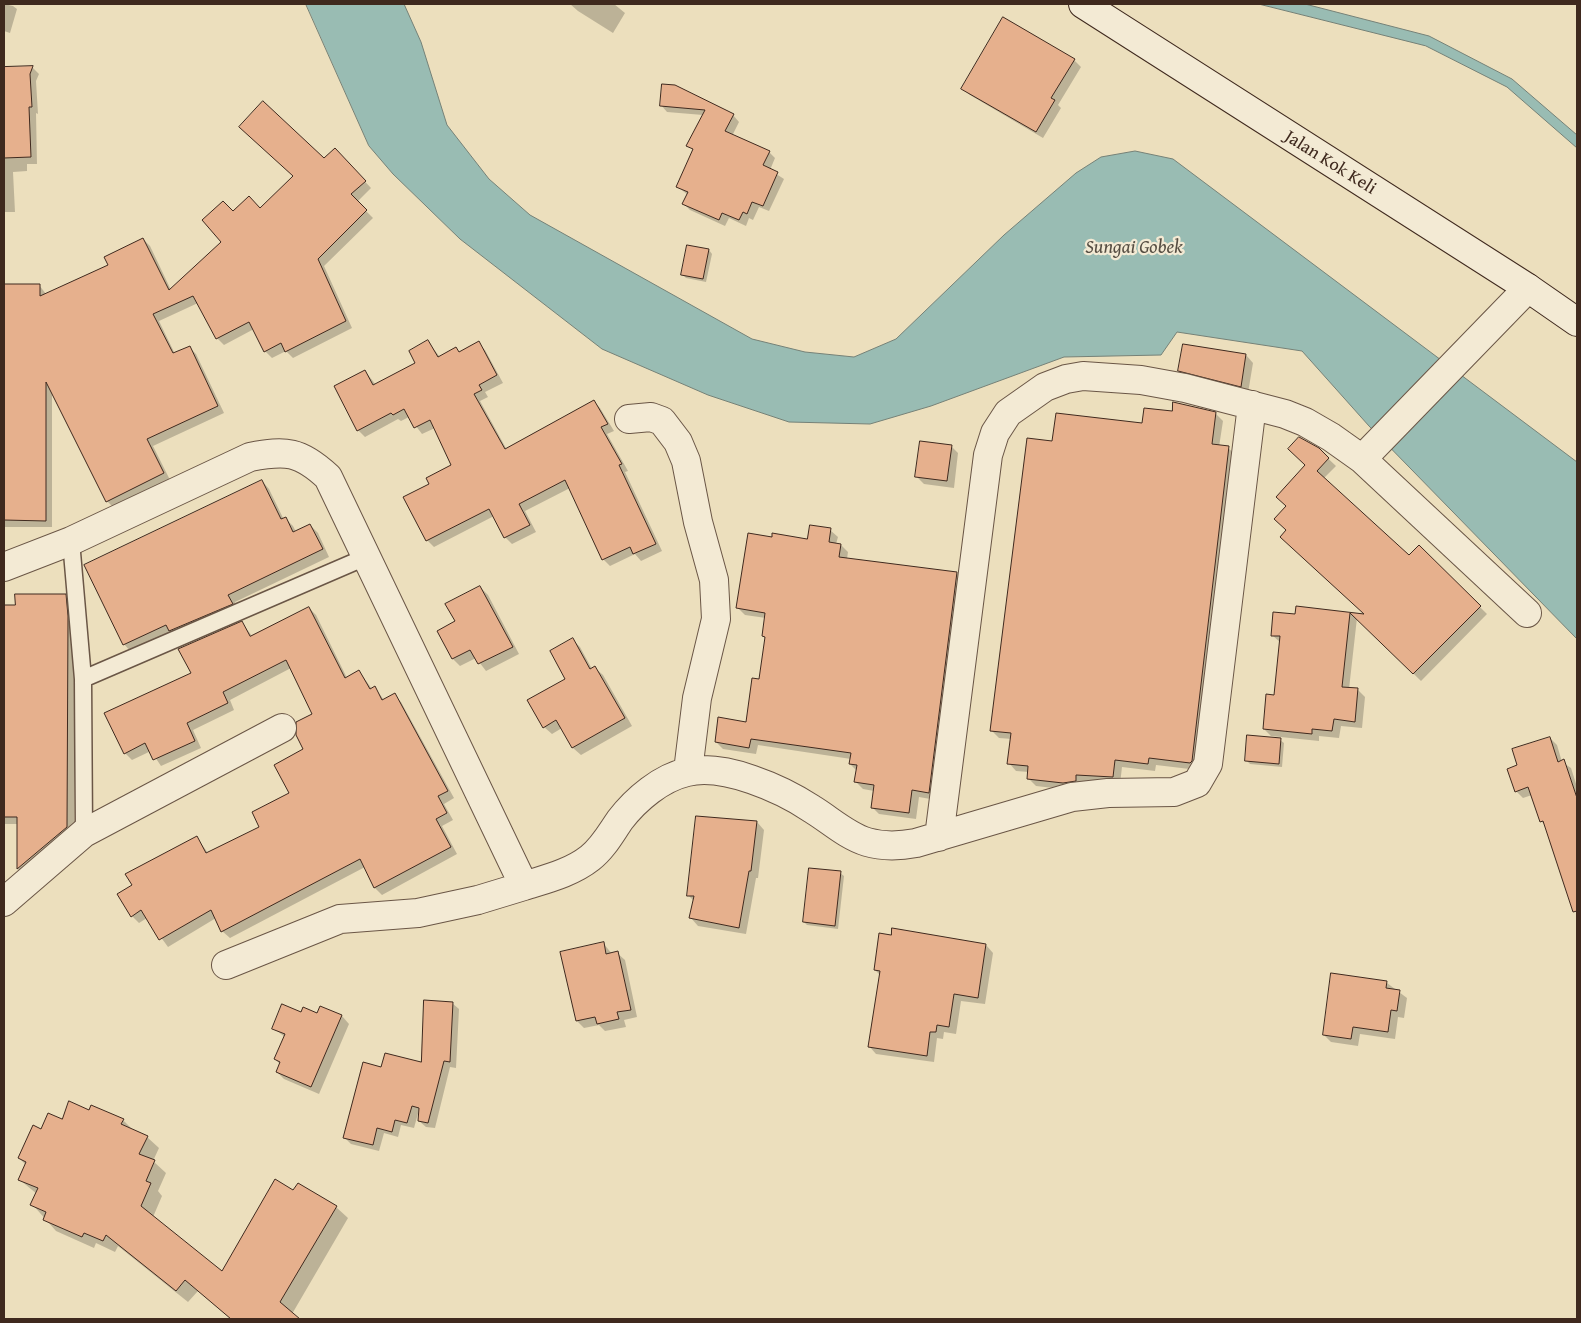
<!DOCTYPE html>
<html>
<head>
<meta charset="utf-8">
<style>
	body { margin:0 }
	#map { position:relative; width:1581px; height:1323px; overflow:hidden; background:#ecdfbd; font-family:"Gentium Book Plus",serif }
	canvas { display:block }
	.frame { position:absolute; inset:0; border:5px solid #3f291e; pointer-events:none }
</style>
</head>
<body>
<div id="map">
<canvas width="1581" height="1323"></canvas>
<div class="frame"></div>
</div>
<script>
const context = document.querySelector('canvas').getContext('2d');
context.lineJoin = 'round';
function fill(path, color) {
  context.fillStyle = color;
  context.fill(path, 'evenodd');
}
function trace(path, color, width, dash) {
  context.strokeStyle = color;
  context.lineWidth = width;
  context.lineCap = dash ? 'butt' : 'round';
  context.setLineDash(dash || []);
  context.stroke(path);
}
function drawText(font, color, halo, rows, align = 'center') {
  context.font = font + ' "Gentium Book Plus",serif';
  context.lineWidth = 4.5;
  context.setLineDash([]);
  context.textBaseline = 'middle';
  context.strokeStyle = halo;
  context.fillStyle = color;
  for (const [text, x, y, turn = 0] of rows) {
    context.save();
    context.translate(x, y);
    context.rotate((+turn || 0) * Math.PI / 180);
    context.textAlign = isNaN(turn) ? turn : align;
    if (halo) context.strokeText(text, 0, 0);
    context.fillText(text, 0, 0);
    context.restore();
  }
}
const water = new Path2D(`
	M306,4H404L421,42L447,125L489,179L530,215L752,339L805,352L854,357L896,339L1004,235L1076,173L1101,157L1135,151L1173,159L1577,462V639L1369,426L1302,351L1177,332L1161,355L1064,357L931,406L870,424L789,422L708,395L602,349L460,239L393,174L369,146Z
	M1259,4H1305L1429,36L1512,79L1577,135V148L1507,87L1426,46Z`);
const shadow = new Path2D(`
	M4,4L13,6L17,9L10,33L4,31Z
	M570,4H614L625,13L613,33L578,11Z
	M1074,60L1081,67L1058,105L1061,108L1043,138L970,95L963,89Z
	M32,67L39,74L36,81L38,114L36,113L37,164H27V171L13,172L15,212H4V68Z
	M663,85L733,115L739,122L732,136L769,152L775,158L770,170L784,179L769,211L759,207L753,220L749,218L746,226L729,218L725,226L690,210L684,204L688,195L678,187L694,151L688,145L703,115L667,112L661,105Z
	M335,150L371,188L357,202L373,218L324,266L352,328L293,358L286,351L272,358L265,351L254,329L224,345L217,338L198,303L159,321L175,354L189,347L196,354L224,413L153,446L170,480L114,508L107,501L52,392V527H4V285H39L46,294L110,265L143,239L150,246L171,290L223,242L233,213L261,210Z
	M709,250L712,254L706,282L686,278L683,275Z
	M428,342L440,357L460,353L478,343L485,350L503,383L485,392L488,397L480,401L507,450L593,401L600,408L614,431L607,434L628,471L625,472L662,551L641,561L635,554L610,566L603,559L570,488L525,511L536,532L512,544L505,537L494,516L434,547L427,540L453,466L435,428L422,434L409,417L401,421L398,419L365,437L358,430L365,371L376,385L417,363Z
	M1246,355L1253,363L1248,393L1187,378L1179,370Z
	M1173,412L1215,413L1223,421L1219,447L1228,448L1236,455L1198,770L1156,765L1155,771L1122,767L1120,784L1071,790L1036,786L1028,778L1029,772L1016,771L1009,763L1012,739L999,738L991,730L1053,442L1143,425Z
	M951,446L958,453L954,488L924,484L917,477Z
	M1318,449L1336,466L1323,479L1410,557L1419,547L1487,614L1421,681L1357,618L1349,689H1357L1365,697L1362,728L1341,726L1339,738L1319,736V741L1271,736L1264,729L1275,696L1281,643L1272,635L1296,615L1297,608L1367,615L1288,531V506L1306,465Z
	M262,481L269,489L284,520L286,519L293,526L296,532L310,525L318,533L329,557L235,602L239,611L131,652L124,644Z
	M830,530L838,537L836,544L841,545L848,552L847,559L957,573L964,580L936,800L919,797L916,819L879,814L872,807L874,791L863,789L856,782L857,771L850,764L851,759L758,745L756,754L723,749L716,742L747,723L760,681L766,639L763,636L766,618L745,615L738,608L773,538L808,540Z
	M480,587L488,595L519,654L486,671L476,658L460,666L453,659L438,631L456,622Z
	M65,596L73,603L74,625V835L25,876L18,869V824H4V606H16Z
	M309,608L316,615L347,678L359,671L372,689L375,688L384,700L394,695L401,702L454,798L444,804L453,820L442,826L457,854L382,895L375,888L365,867L230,938L222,931L216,918L168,947L147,918L139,923L132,916L197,838L208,853L261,827L291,794L314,714L291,668L230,700L234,710L193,730L201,748L161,766L151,751L132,760L125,753L192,673L242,623L252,636Z
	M573,640L580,647L592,669L595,668L603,675L632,726L581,755L573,748L562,728L552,734L544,727L567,679Z
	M1550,738L1557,745L1562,762L1571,768L1577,787V881L1569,884L1546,826L1541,821L1532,795L1523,798L1516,791L1519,766Z
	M1280,740L1284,743L1282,767L1250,764L1246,760Z
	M757,822L764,830L758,878H756L746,934L698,926L691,918L694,901L688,895Z
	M840,873L844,876L838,929L807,925L804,922Z
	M892,937L986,945L993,953L985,1004L961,1001L956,1034L944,1032L943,1039L937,1038L934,1062L876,1054L869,1046L880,975L875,970Z
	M604,944L612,954L617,953L625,960L637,1017L624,1020L626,1027L605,1031L599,1025L584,1028L577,1021Z
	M1387,983L1407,998L1404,1018L1398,1017L1395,1039L1360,1034L1358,1046L1331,1042L1324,1035Z
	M452,1003L459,1009L456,1068L450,1067L435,1128L426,1127L419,1121V1110L414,1128L401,1125L398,1137L384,1133L379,1151L351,1144L344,1137L382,1068L422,1063Z
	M321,1008L342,1016L349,1024L319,1094L284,1079L277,1072L280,1064L275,1059L285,1037L273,1028L302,1014H318Z
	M89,1112L123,1120L133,1130L147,1137L159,1148L153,1161L166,1173L158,1191L162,1196L153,1217L222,1273L294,1192L336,1207L348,1218L292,1314L298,1319H231L198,1291L188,1302L118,1246L115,1252L96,1243L94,1248L56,1231L32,1204L37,1194L20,1180L26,1165L19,1158L41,1130Z`);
const building = new Path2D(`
	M1003,17L1075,59L1051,98L1055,100L1036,132L961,89Z
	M33,66L30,74L32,107H29L31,157L4,158V67Z
	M662,84L675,85L734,114L725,131L770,151L763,165L778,172L763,206L752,202L747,214L743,212L739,220L722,213L719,220L682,204L688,192L676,187L693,149L686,146L705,110L660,106Z
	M263,101L324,158L335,148L366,181L351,194L367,210L318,259L346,321L285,352L281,343L264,352L249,322L216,339L193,296L153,314L173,353L190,346L218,406L147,439L164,473L106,502L46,382V521L4,520V284H40V296L108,265L104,257L143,238L169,290L221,242L202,220L223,201L233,211L249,196L260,208L293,176L239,127Z
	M687,245L709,249L703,279L681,275Z
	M428,340L438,357L456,347L459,352L479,341L497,375L479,385L482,390L474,394L505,449L594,400L608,424L601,427L622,464L619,465L656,544L633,554L630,547L602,560L565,480L519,504L530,525L504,538L489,509L426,541L403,497L429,484L426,478L451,465L430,420L414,428L404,409L393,415L391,413L357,431L334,386L365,370L373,385L415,363L409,351Z
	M1183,344L1246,354L1241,387L1178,371Z
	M1173,402L1216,412L1212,444L1229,446L1192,761L1190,763L1149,758L1148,764L1115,760L1113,777L1076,775V781L1063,783L1027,779L1028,766L1007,764L1011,733L990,731L1027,438L1052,441L1056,413L1142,423L1144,408L1172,411Z
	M1299,437L1319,448L1329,458L1317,471L1409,555L1419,545L1481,606L1413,674L1350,613L1342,687L1358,688L1355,722L1334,719L1332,731L1312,729V734L1263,729L1266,694L1274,695L1280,636H1271L1273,612L1295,614L1296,606L1364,614L1280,537L1286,530L1274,519L1286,506L1276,497L1305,465L1288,449Z
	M920,441L952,445L947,481L915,477Z
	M262,480L281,519L286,517L293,532L310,524L323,549L228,595L233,604L169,631L166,625L123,645L84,565Z
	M810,525L831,528L829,542L841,544L839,557L957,572L929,793L912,790L909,813L871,808L874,785L854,782L857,765L849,764L851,753L751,739L749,748L715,742L718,717L746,722L752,678L759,679L765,637L762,636L765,613L736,608L748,533L772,537V533L807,539Z
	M480,586L513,647L478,664L470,650L452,659L437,631L455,621L445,604Z
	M15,594H66L68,616L67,827L17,869V817H4V605H15Z
	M309,607L345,678L359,670L370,689L375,686L382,700L395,693L448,791L438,796L447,813L436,819L451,847L374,888L360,859L221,932L211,910L159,940L141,910L131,917L117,894L132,885L125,874L197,836L206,853L259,827L252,812L289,793L274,765L303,749L296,735V722L312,714L286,660L223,692L228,703L187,723L195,741L153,760L145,743L124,754L104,713L191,673L178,649L242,621L250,636Z
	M573,638L590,669L595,666L625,718L572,748L556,720L543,728L527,700L565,679L550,651Z
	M1247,735L1281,738L1279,764L1245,761Z
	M1550,737L1558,762L1564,759L1577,798V911L1573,912L1543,821L1540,822L1528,787L1515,792L1507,769L1517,765L1512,749Z
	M696,816L757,821L751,871H749L739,928L689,918L694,896H687Z
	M809,868L841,871L835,926L803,922Z
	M892,928L986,944L978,998L954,994L949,1027L937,1025L936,1032H930L927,1056L868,1047L880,971L874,970L879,933L891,935Z
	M604,942L606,954L618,951L631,1010L617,1012L619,1019L597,1024L595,1017L576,1021L560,952Z
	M1331,973L1387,981L1386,988L1400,990L1397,1011L1391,1010L1388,1032L1353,1027L1351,1039L1323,1035Z
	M424,1000L453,1002L450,1062L444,1061L428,1123L418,1121L419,1108L412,1106L407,1123L395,1120L392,1132L377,1128L373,1145L343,1138L363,1062L381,1067L385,1053L421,1062Z
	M282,1004L301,1012L303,1007L317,1013L320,1006L342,1015L311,1087L276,1072L280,1062L274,1059L285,1034L272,1029Z
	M69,1101L89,1110L91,1105L124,1119L121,1124L148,1136L139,1154L155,1160L146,1181L151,1183L141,1206L222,1271L275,1179L293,1190L298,1183L337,1206L280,1302L300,1319H231L185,1280L176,1291L106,1235L103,1241L84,1233L82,1237L43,1220L46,1212L30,1205L38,1188L18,1180L26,1162L18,1158L33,1125L41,1129L48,1113L62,1119Z`);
const lane = new Path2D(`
	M71,541L83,679L84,833
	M83,679L366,557`);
const street = new Path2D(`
	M629,419L651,417L662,421L678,442L686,461L698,522L714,580L716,619L697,698L688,771
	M1362,459L1527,613
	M4,567L71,541L250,457C286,450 300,451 328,477L524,886C546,879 571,873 590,858C603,848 611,833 620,820C636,799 661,778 687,772C724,763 782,789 812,809C830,820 847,836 867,842C884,847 900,846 916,843L1072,797L1108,793L1174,792L1197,783L1208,764L1252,405
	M939,837L988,455L995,433L1008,413L1045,387L1066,379L1083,376L1141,380L1185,388L1285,414L1305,422L1331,437L1362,459L1528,288
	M4,902L84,833L282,728
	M226,965L340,919L418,913L478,900L524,886`);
const secondary = new Path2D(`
	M1083,4L1528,288L1577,322`);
const streetNames = [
	["Jalan Kok Keli",1330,163,32]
];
const waterNames = [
	["Sungai Gobek",1134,248]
];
fill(water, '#99bcb3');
trace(water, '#758177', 1);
fill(shadow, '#0003');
fill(building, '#e6b08d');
trace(building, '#3f291e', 1);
trace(lane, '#6a5646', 19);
trace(street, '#6a5646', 30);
trace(secondary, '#3f291e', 30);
trace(lane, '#f3ead4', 16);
trace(street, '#f3ead4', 28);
trace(secondary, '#f3ead4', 28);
drawText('18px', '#3f291e', '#f3ead4', streetNames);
drawText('italic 19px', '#564e43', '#f3ead4', waterNames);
</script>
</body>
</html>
